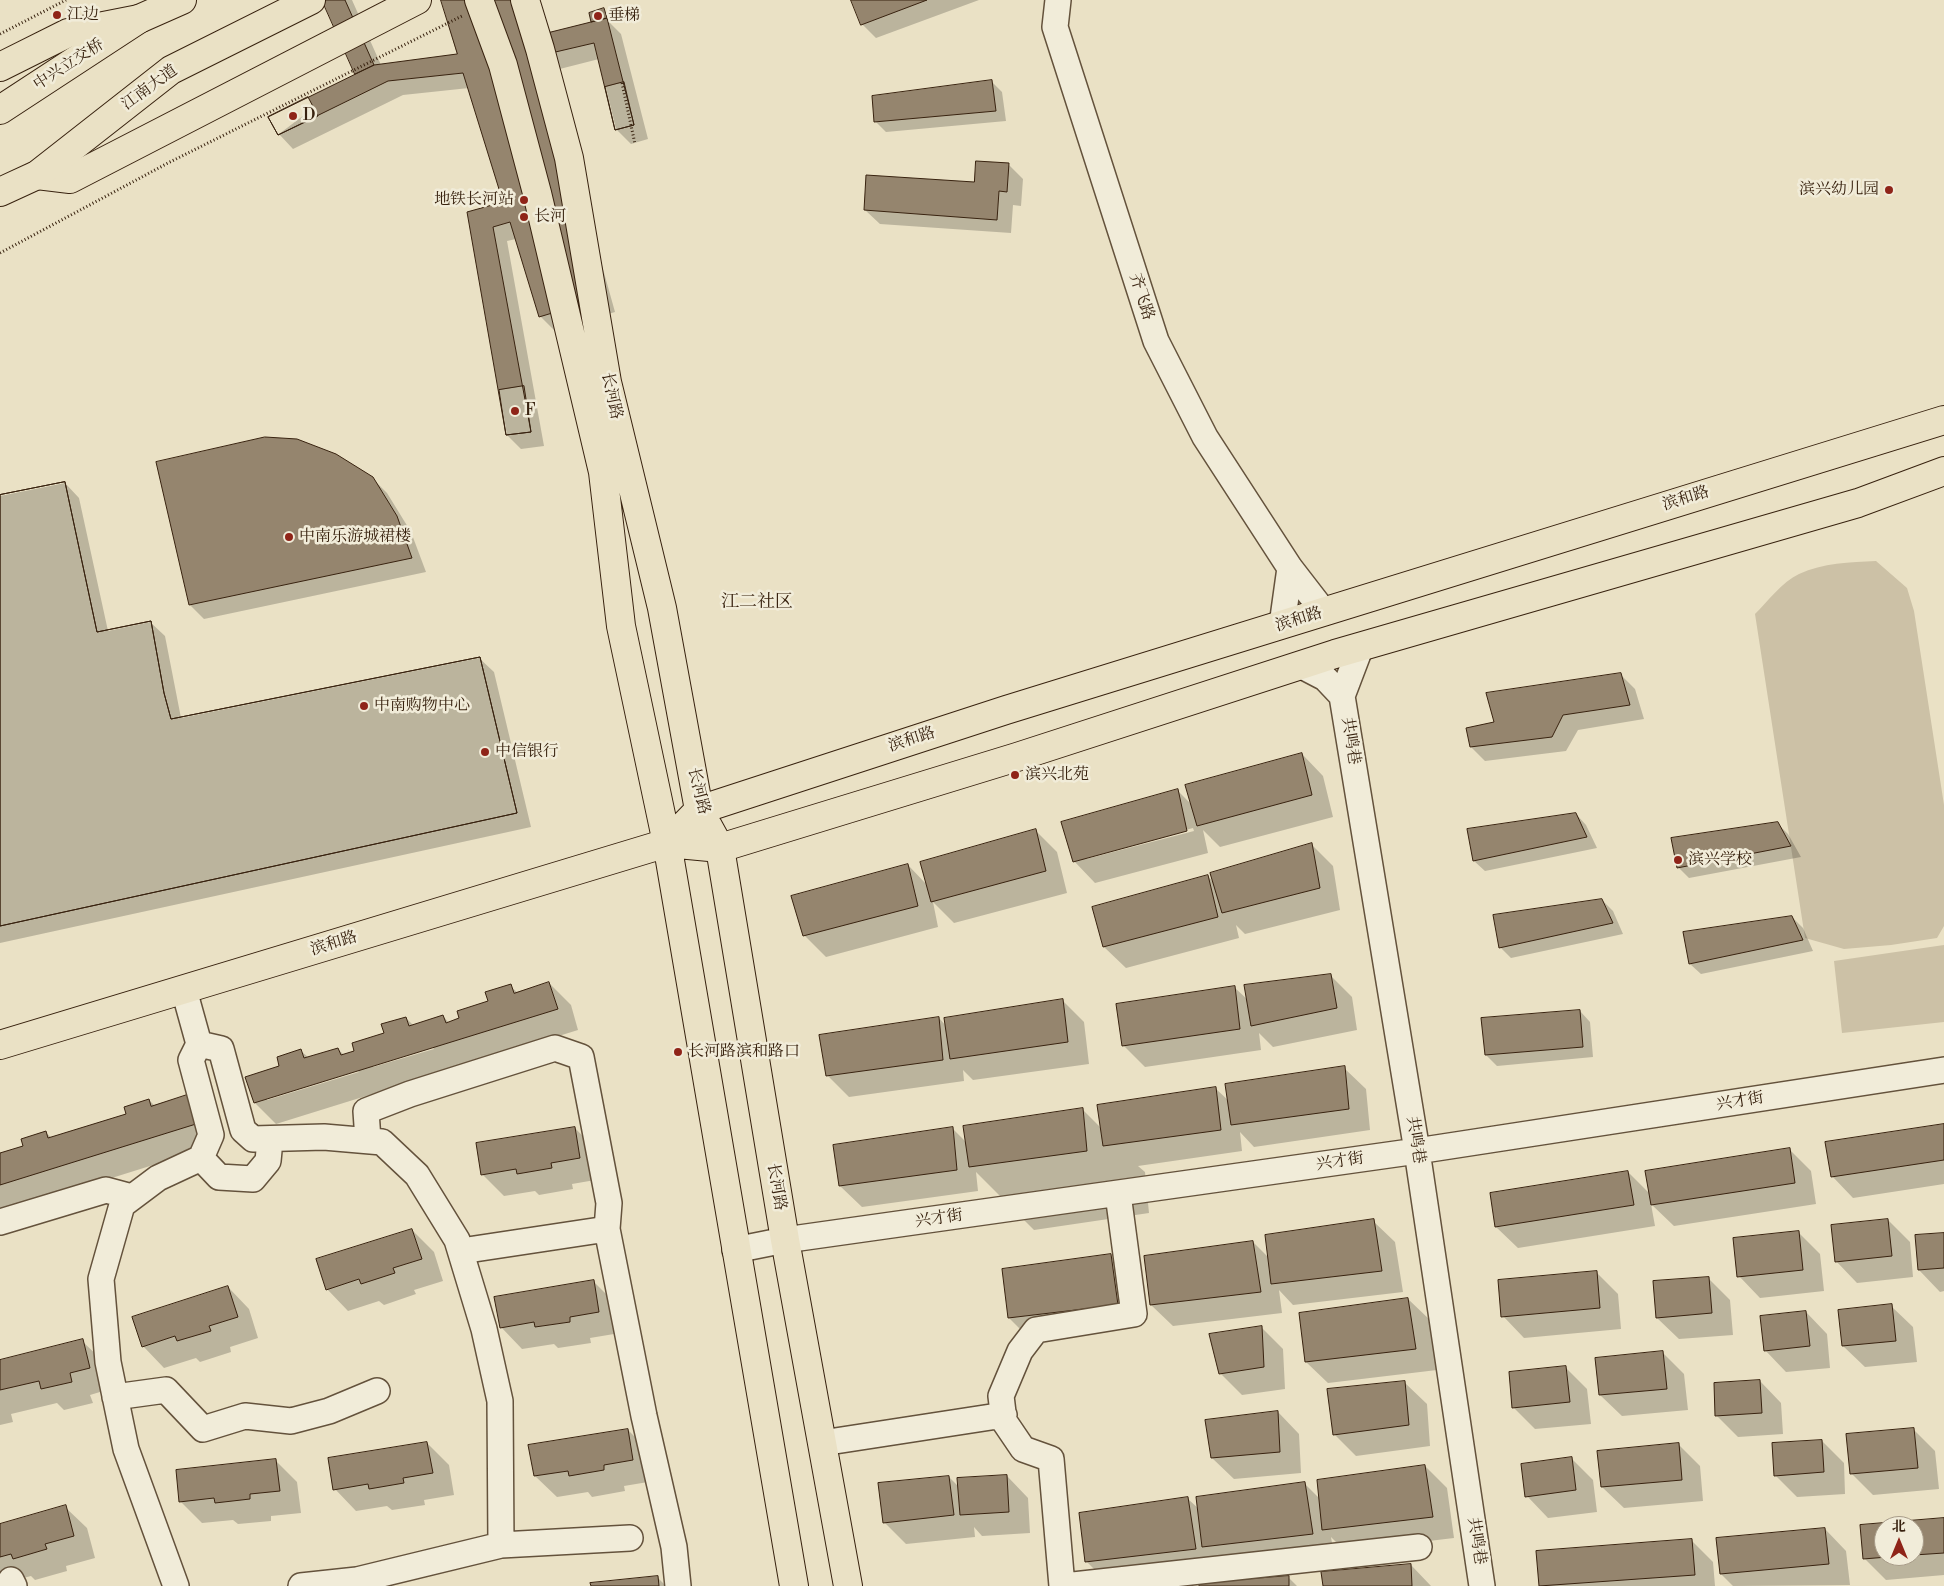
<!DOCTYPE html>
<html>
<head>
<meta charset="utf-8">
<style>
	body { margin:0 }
	#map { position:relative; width:1944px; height:1586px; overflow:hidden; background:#eae1c5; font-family:"Libre Bodoni","Noto Serif SC",serif }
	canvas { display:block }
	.north { position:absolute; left:1874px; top:1516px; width:50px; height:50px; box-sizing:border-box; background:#f1ecd9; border:1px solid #a79b88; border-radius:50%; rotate:0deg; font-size:14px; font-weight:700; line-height:20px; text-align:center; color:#38220f }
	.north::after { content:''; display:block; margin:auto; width:18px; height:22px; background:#8f2418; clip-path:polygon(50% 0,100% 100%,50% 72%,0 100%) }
</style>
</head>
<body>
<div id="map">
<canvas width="1944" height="1586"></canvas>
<div class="north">北</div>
</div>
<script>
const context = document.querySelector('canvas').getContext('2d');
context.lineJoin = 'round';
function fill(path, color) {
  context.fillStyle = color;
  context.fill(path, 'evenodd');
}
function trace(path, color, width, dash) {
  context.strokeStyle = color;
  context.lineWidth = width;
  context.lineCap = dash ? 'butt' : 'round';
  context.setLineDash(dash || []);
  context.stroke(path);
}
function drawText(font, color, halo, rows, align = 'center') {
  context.font = font + ' "Libre Bodoni","Noto Serif SC",serif';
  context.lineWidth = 5;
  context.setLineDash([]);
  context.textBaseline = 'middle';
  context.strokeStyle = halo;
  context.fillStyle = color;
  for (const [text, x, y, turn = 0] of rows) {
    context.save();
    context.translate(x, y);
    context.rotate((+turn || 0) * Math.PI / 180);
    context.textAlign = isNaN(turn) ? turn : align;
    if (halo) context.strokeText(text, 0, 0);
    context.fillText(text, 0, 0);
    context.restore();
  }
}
const green = new Path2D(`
	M1876,561L1907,588L1914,611L1944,805V926L1937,938L1891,945L1844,949L1805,938L1755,614C1768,601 1782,582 1799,574C1823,563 1850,562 1876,561Z
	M1944,945V1022L1842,1033L1834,961Z`);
const shadow = new Path2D(`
	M323,0H352L381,65L459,55L442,0L536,37L593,23L591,14L604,10L610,23L621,34L648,139L631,144L616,129L599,59L548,72L615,312L554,330L540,316L516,239L507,241L544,446L521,449L507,435L469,213L505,203L469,88L403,95L293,149L279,134L357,75Z
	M853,0H979L876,38L862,24Z
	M991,81L1002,92L1006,121L886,132L875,121Z
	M1008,164L1023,179L1021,206L1013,205L1011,233L880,224L865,210L976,184Z
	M372,478L387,493L411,532L426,572L204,619L190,605Z
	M65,483L79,498L108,631L150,622L165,636L181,718L479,658L494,672L531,827L0,943V496Z
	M1620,674L1635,689L1644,719L1578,730L1566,751L1485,761L1471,747L1495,723Z
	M1302,754L1323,776L1333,817L1220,847L1203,830L1208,853L1095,883L1074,861L1178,791L1193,806ZM1193,828L1194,831L1086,859V857Z
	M1576,814L1586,825L1597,848L1485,871L1474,861Z
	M1777,823L1788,834L1801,857L1689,878L1678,867Z
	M1036,831L1057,852L1067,893L954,923L933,902L938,927L826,957L804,935L908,865L927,885Z
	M1311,844L1333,866L1340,910L1245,934L1236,925L1239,938L1126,968L1104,947L1208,876L1214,883Z
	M1602,900L1613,911L1623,934L1511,958L1500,947Z
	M1792,917L1803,928L1813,951L1701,974L1690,964Z
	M1330,975L1352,997L1357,1030L1273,1047L1259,1033L1261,1050L1145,1067L1123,1045L1235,988L1248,1000Z
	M549,983L571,1005L578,1030L276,1124L255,1103L281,1067L301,1051L309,1058L338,1049L344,1055L356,1051L386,1034L406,1018L414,1026L443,1016L449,1023L461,1019L490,1002L510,986L518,993ZM432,1047L434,1049L373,1067V1065ZM357,1070L359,1072L267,1100V1098Z
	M1063,1001L1084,1022L1089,1064L973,1080L963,1070L964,1081L849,1097L827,1075L939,1018L946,1026Z
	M1580,1011L1590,1022L1593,1057L1497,1066L1486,1055L1483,1019Z
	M1344,1068L1366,1089L1370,1130L1254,1147L1240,1132L1242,1151L1138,1166L1145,1172L1149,1213L1034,1230L976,1172L978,1191L862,1207L840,1186L952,1128L967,1143L1082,1109L1102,1129L1216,1089L1229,1101Z
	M186,1096L208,1118L217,1145L0,1213V1154L25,1147L45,1132L52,1138L127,1115L149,1100L155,1106Z
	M1944,1126V1184L1853,1198L1832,1176Z
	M575,1128L596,1150L601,1179L572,1184L573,1189L539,1195L535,1191L504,1196L482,1174Z
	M1790,1150L1811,1171L1816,1204L1674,1226L1651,1204L1655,1226L1518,1248L1496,1227L1628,1172L1651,1195Z
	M1888,1220L1910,1242L1913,1277L1857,1283L1836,1261Z
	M1373,1221L1395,1242L1403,1292L1293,1305L1279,1290L1282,1313L1173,1326L1151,1305L1253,1242L1269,1258Z
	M412,1230L434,1252L443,1281L414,1290L416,1294L384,1305L379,1301L348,1311L327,1289Z
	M1798,1232L1820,1254L1824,1291L1760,1298L1739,1276Z
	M1944,1234V1291L1940,1292L1919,1270Z
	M1110,1255L1132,1277L1139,1327L1030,1339L1009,1318Z
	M1596,1272L1618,1294L1621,1329L1524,1338L1503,1316Z
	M1708,1278L1730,1300L1733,1335L1679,1339L1657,1318Z
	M593,1281L615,1303L620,1333L590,1338L591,1343L558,1348L554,1344L522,1349L501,1327Z
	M228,1287L249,1309L258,1338L230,1347L231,1352L200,1362L196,1358L164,1368L143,1346Z
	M1408,1299L1430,1320L1437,1370L1328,1383L1306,1362Z
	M1891,1306L1913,1327L1917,1362L1865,1367L1843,1346Z
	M1806,1312L1827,1334L1830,1368L1786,1372L1765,1350Z
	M1262,1328L1283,1349L1285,1389L1242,1395L1220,1373Z
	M82,1341L104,1362L110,1389L90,1395L93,1403L64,1410L57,1403L11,1414L13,1422L0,1425V1361Z
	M1663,1353L1684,1374L1688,1410L1622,1416L1600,1395Z
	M1566,1368L1587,1389L1591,1424L1535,1429L1514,1408Z
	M1760,1381L1781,1403L1783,1434L1738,1437L1717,1416Z
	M1405,1383L1427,1404L1430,1446L1356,1456L1334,1434Z
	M1278,1412L1299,1434L1301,1473L1234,1479L1212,1458Z
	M628,1430L649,1451L654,1481L624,1486L625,1491L592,1497L588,1492L557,1497L535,1476Z
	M1914,1430L1935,1451L1939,1489L1873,1495L1851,1473Z
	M1822,1441L1844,1463L1845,1494L1797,1497L1775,1475Z
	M427,1443L449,1465L454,1495L424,1500L425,1505L392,1510L387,1506L356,1511L335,1489Z
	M1679,1445L1700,1466L1703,1501L1624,1508L1602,1487Z
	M1572,1459L1593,1480L1597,1512L1548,1518L1527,1496Z
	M276,1461L297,1482L301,1513L271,1516V1521L238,1524L233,1520L202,1523L180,1501Z
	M1425,1466L1447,1488L1454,1538L1345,1551L1331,1537L1334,1555L1108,1583L1086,1561L1188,1499L1199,1509L1305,1484L1320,1499Z
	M1007,1476L1028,1498L1030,1533L982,1536L974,1527L975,1537L906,1544L884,1522L949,1477L959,1487Z
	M65,1507L87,1528L95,1558L66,1566L67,1571L35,1580L31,1576L0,1584V1525Z
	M1944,1519V1575L1886,1580L1864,1558L1862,1526ZM1884,1526H1914V1556H1884Z
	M1825,1529L1846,1551L1850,1585L1733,1586L1721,1574Z
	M1691,1540L1713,1562L1715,1586H1540L1537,1553Z
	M1411,1565L1431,1586H1324Z
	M657,1577L666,1586H592Z
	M1288,1577L1297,1586H1200Z`);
const building = new Path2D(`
	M322,0H345L374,65L355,74Z
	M441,0H515L527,38L607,18L634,125L615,130L594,43L534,57L602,298L539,317L510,222L493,227L531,432L506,435L467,212L503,202L463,73L388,81L278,135L268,117L374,65L457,54Z
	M851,0H927L861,25Z
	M604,8L607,18L591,22L589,13Z
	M992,80L996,111L874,122L872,96Z
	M624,82L634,125L615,130L605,87Z
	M308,97L318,116L278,135L268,117Z
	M976,161L1009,163L1007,192L999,191L997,220L864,210L866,175L974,182Z
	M524,386L531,432L506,435L499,390Z
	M265,437L297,439L336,454L373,477L397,516L412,558L189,605L156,462Z
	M65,482L97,632L151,621L164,693L171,719L480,657L517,813L0,926V495Z
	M65,482L97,632L151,621L164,693L171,719L480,657L517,813L0,926V495Z
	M1621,673L1630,705L1563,715L1552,737L1470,747L1466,728L1494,722L1486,693Z
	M1302,753L1312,795L1197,826L1185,785Z
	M1178,789L1187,831L1073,862L1061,822Z
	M1576,813L1587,837L1473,861L1467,829Z
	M1778,822L1791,846L1677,868L1671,838Z
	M1036,829L1046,871L931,902L920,862Z
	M1312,843L1320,888L1222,913L1210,873Z
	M908,864L918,906L803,936L791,896Z
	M1208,875L1218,917L1103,947L1092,907Z
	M1602,899L1613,923L1499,948L1493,915Z
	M1792,916L1803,940L1689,964L1683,932Z
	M1331,974L1337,1008L1251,1026L1244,985Z
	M549,982L558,1009L254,1103L245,1077L279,1066L277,1057L301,1049L304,1058L338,1048L341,1055L354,1051L352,1043L384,1033L381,1024L406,1017L409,1026L443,1015L446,1023L459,1018L457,1011L488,1001L485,992L511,984L514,993Z
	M1235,986L1240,1029L1122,1046L1116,1004Z
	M1063,999L1068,1042L950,1059L944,1018Z
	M1580,1010L1583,1047L1485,1055L1481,1018Z
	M939,1017L943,1060L826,1076L819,1035Z
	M1345,1066L1349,1109L1231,1125L1225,1084Z
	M1216,1087L1221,1130L1103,1146L1097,1105Z
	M187,1095L196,1124L0,1185V1153L23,1146L21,1139L46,1131L48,1138L126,1114L124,1107L149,1099L151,1106Z
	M1083,1108L1087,1151L969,1167L963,1126Z
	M1944,1124V1160L1831,1177L1825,1142Z
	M575,1127L580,1158L551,1163L552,1168L517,1174L516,1169L481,1175L476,1143Z
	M953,1127L957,1170L839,1186L833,1145Z
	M1790,1148L1795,1183L1651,1205L1645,1171Z
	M1628,1171L1634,1205L1495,1227L1490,1193Z
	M1374,1219L1382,1271L1271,1284L1265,1235Z
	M1888,1219L1892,1256L1835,1262L1831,1225Z
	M412,1229L422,1259L393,1268L395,1273L361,1284L359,1279L326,1290L316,1259Z
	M1799,1231L1803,1270L1737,1277L1733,1238Z
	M1944,1233V1268L1918,1270L1915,1235Z
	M1253,1241L1261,1292L1150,1305L1144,1256Z
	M1111,1254L1118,1305L1008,1318L1002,1269Z
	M1597,1271L1600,1308L1501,1317L1498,1280Z
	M1709,1277L1712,1313L1656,1318L1653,1281Z
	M594,1280L599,1312L570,1317V1322L535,1327L534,1322L500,1328L494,1297Z
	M228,1286L238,1317L209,1326L211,1331L177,1341L175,1336L142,1347L132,1317Z
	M1408,1298L1416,1349L1305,1362L1299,1313Z
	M1892,1304L1896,1341L1842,1346L1838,1310Z
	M1806,1311L1810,1346L1764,1351L1760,1316Z
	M1262,1326L1264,1367L1219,1374L1209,1334Z
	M83,1339L90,1368L70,1373L72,1382L41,1389L39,1381L0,1390V1360Z
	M1663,1351L1667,1389L1599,1395L1595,1358Z
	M1566,1366L1570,1402L1512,1408L1509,1372Z
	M1760,1380L1762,1413L1715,1416L1714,1383Z
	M1405,1381L1409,1425L1333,1435L1327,1389Z
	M1278,1411L1280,1452L1211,1458L1205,1420Z
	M1914,1428L1918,1468L1850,1474L1846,1434Z
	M628,1429L633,1460L604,1465V1470L569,1476L568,1471L534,1476L528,1445Z
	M1822,1440L1824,1472L1774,1476L1772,1443Z
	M427,1442L433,1473L403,1478L404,1483L369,1489L368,1484L333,1490L328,1458Z
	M1679,1443L1682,1480L1601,1487L1597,1451Z
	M1572,1457L1576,1490L1525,1497L1521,1464Z
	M276,1459L280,1491L250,1494V1499L215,1503L214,1498L179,1502L176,1470Z
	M1425,1465L1433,1517L1322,1530L1317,1480Z
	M1007,1475L1009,1512L960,1515L957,1478Z
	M949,1476L954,1515L883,1523L878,1483Z
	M1305,1482L1313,1534L1202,1547L1196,1497Z
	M1188,1497L1196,1549L1085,1562L1079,1513Z
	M66,1505L74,1536L45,1544L47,1549L13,1559L11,1554L0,1557V1524Z
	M1944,1518V1553L1914,1555V1526H1884V1556H1900L1863,1559L1860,1525Z
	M1825,1528L1829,1564L1720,1574L1716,1538Z
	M1692,1539L1695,1575L1539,1586L1536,1551Z
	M1411,1564L1412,1586H1323L1321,1572Z
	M658,1576L659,1586H591L590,1583Z
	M1289,1576V1586H1199V1583Z`);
const path = new Path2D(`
	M0,34L66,0
	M622,83L635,144
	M0,253L168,163L462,16`);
const minor = new Path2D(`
	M1058,0L1055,27L1156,341L1205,437L1290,568L1324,612
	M1282,625L1290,568
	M1361,646L1342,696L1417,1151L1482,1586
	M1300,665L1325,678L1342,696
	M184,990L199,1044L191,1060L211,1135L201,1158L219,1177L253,1179L268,1161L270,1140
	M199,1044L221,1049L243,1130L253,1139L324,1137L382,1142L417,1175L457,1240L484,1329L500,1401L501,1545
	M368,1140L366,1111L410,1094L555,1048L581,1057L609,1203L607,1229L644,1416L674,1547L678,1586
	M0,1222L106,1190L132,1197
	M735,1250L785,1240L1417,1151L1944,1070
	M461,1251L607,1229
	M115,1397L166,1390L203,1429L245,1416L291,1421L329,1411L377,1391
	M822,1443L1004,1415
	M11,1580L14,1586
	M176,1586L126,1449L108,1362L101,1279L122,1205L158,1178L201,1158
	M301,1586L357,1580L501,1545L630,1538
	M1062,1586L1051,1459L1023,1449L1004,1421L1001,1396L1020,1351L1036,1330L1134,1314L1118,1194
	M1064,1586L1419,1547`);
const major = new Path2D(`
	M479,0L503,65L537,193L603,472L621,626L667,843L794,1586
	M525,0L540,49L569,158L607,382L662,608L699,810L720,848L785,1240L848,1586
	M0,67L68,33L139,19
	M37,175L70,179L417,0
	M667,843L699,810L1006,710L1944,420
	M0,1045L667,843L720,848L1017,757L1335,654L1858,503L1944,471`);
const highway = new Path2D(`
	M0,110L139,19L182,0
	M0,192L37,175L171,70L311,0`);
const markers = [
	[57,15,5,"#8f2418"],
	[598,16,5,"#8f2418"],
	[293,116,5,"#8f2418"],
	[1889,190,5,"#8f2418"],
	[524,200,5,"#8f2418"],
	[524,217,5,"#8f2418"],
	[515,411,5,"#8f2418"],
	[289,537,5,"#8f2418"],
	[364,706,5,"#8f2418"],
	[485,752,5,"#8f2418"],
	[1015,775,5,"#8f2418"],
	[1678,860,5,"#8f2418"],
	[678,1052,5,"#8f2418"]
];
const poiNames = [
	["江边",67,15],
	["垂梯",608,16],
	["D",303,116],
	["滨兴幼儿园",1879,190,"right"],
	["地铁长河站",514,200,"right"],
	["长河",534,217],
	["F",525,411],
	["中南乐游城裙楼",299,537],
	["中南购物中心",374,706],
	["中信银行",495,752],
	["滨兴北苑",1025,775],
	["滨兴学校",1688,860],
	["长河路滨和路口",688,1052]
];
const streetNames = [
	["中兴立交桥",69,65,-33],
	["江南大道",150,88,-36],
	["齐飞路",1141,297,72],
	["长河路",611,396,78],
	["滨和路",1686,499,-17],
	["滨和路",1299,620,-17],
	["滨和路",912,740,-18],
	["共鸣巷",1350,741,81],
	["长河路",698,791,76],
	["滨和路",334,944,-17],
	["兴才街",1740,1102,-9],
	["共鸣巷",1415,1140,81],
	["兴才街",1340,1162,-8],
	["长河路",776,1187,80],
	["兴才街",939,1219,-8],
	["共鸣巷",1476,1541,81]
];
const neighbourhoodNames = [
	["江二社区",757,603]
];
fill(green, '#ccc1a6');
fill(shadow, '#0003');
fill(building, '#95856e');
trace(building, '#38220f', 1);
trace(minor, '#64523c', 28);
trace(major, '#38220f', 30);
trace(highway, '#38220f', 30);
trace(path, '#38220f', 3, [1, 2.5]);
trace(minor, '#f1ecd9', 25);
trace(major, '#eae1c5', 28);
trace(highway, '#eae1c5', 28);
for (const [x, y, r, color] of markers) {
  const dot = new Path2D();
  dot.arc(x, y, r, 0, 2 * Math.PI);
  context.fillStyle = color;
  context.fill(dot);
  trace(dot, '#f1ecd9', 2);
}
drawText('16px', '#38220f', '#f1ecd9', poiNames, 'left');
drawText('16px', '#38220f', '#f1ecd9', streetNames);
drawText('18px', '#38220f', '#f1ecd9', neighbourhoodNames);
</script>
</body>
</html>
